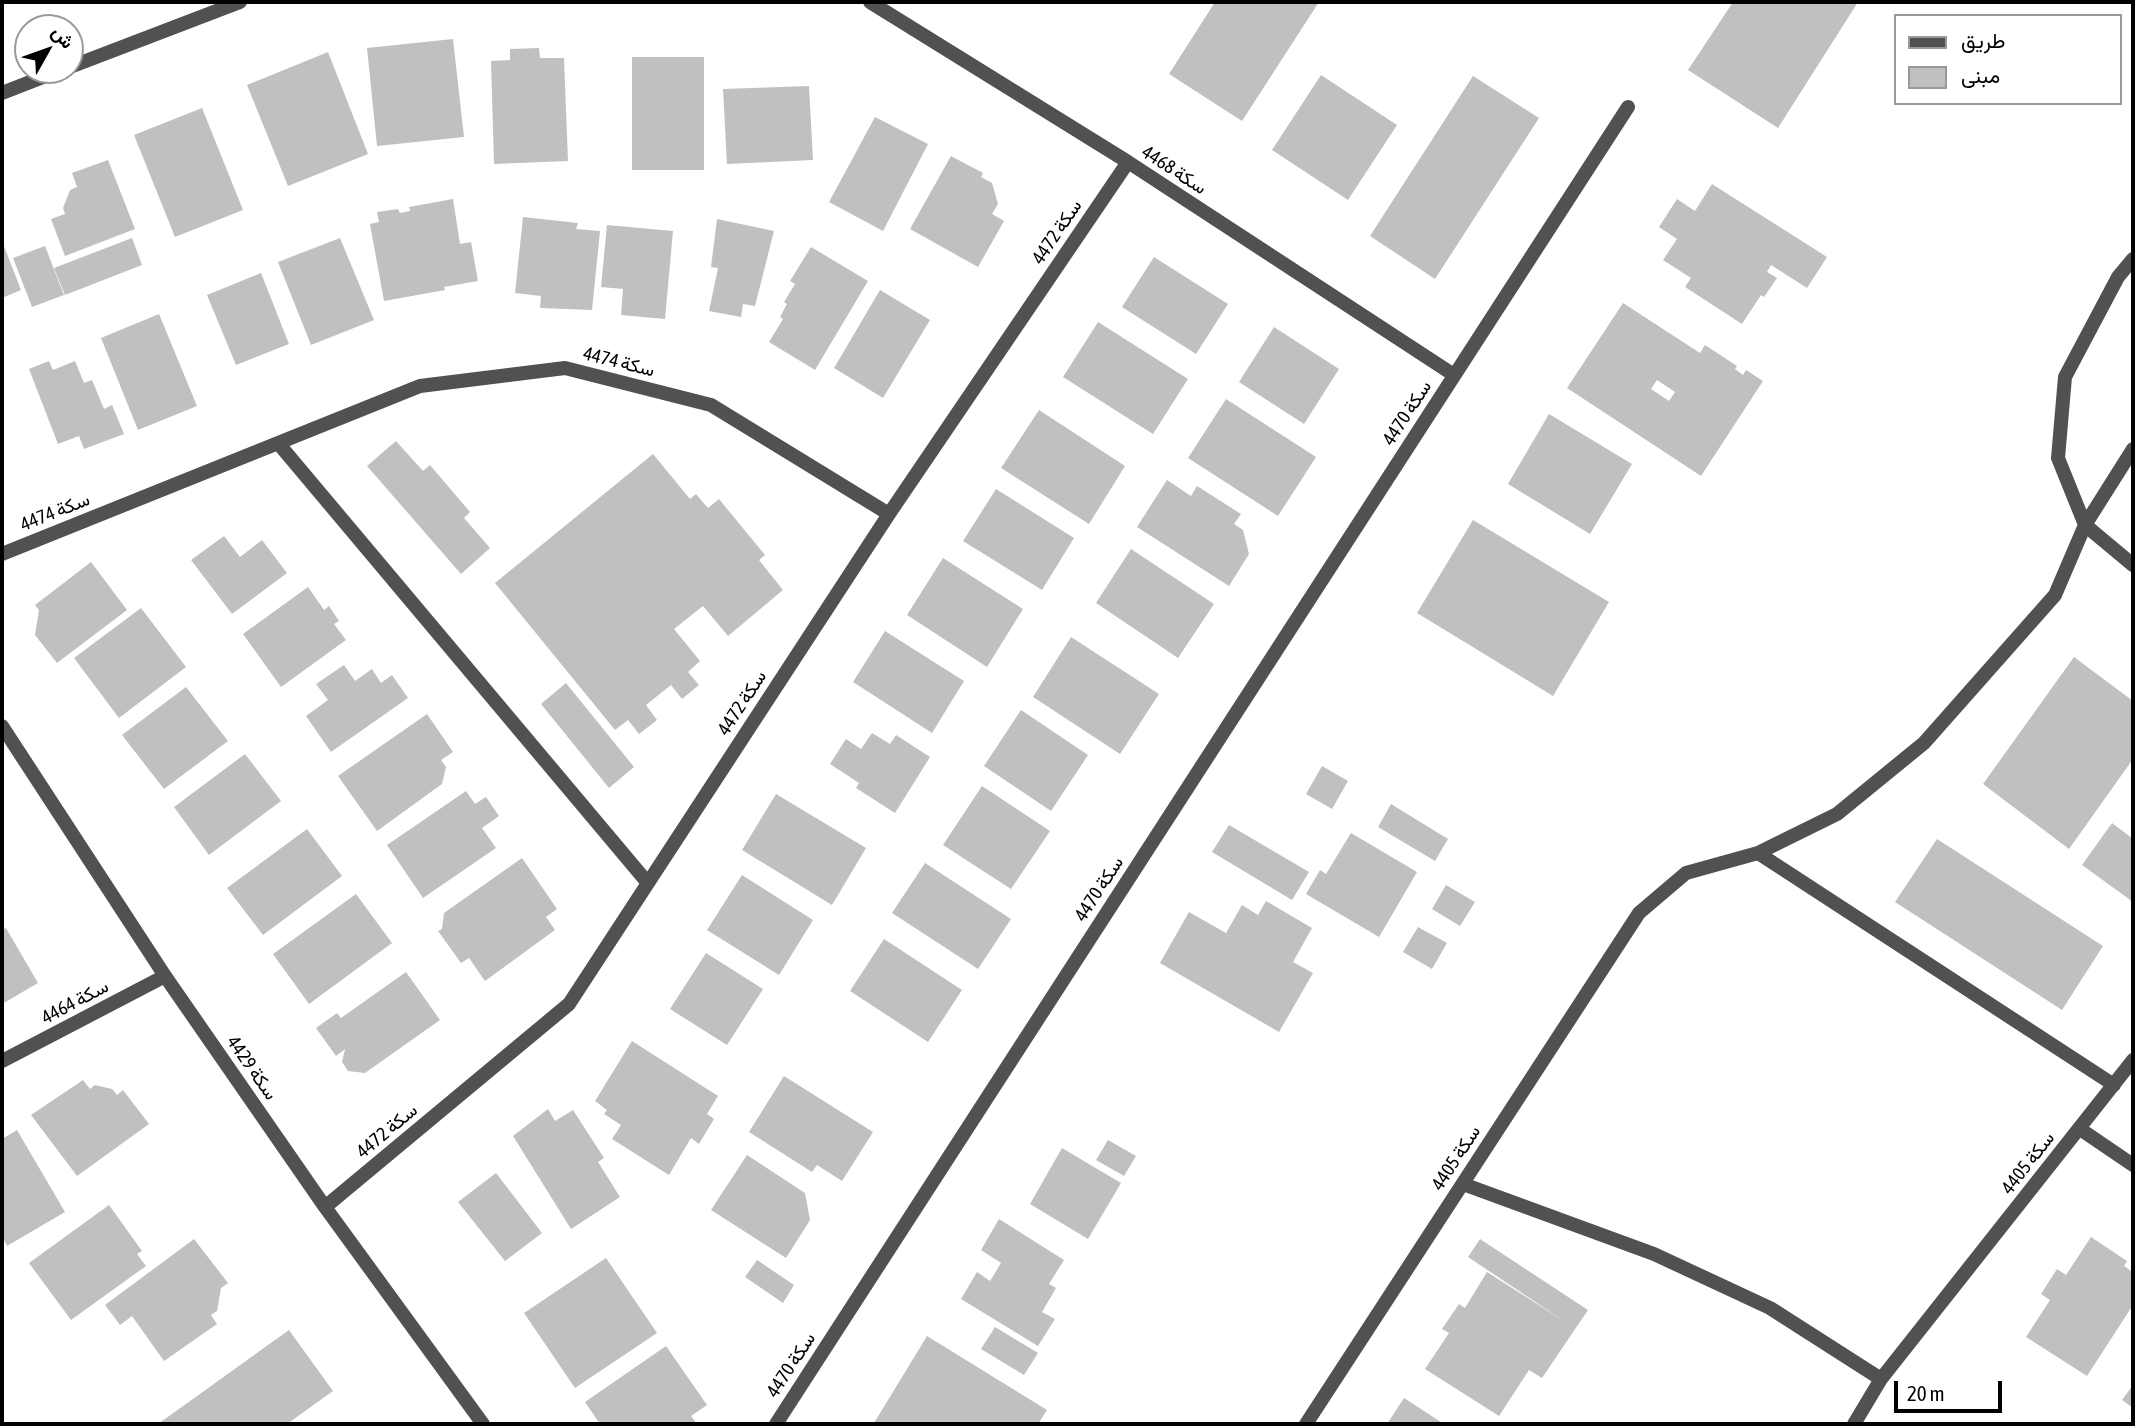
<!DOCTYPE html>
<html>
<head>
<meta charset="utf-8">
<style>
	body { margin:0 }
	#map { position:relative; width:2135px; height:1426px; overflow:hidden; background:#fff; font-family:"Asap Condensed",Vazirmatn,sans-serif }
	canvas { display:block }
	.frame { position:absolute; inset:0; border:4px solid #000; pointer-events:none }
	.legend { position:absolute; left:1894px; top:14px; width:228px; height:91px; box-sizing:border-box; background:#fff; border:2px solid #999; margin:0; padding:9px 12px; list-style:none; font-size:21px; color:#000 }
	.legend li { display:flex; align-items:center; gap:14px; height:35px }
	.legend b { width:35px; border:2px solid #999 }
	.north { position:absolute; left:14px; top:14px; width:70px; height:70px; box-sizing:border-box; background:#fff; border:2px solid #999; border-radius:50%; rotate:50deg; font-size:19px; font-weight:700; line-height:28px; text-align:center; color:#000 }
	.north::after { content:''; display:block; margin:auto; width:24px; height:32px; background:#000; clip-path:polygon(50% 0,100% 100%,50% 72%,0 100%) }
	.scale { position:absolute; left:1894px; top:1381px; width:108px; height:32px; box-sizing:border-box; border:4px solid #000; border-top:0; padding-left:9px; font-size:21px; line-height:24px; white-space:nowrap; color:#000; -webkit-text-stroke:5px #fff; paint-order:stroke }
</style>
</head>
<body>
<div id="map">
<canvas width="2135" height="1426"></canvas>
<div class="frame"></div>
<ul class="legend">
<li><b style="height:9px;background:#515151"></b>طريق</li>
<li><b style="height:19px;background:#c0c0c0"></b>مبنى</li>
</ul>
<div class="north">ش</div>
<div class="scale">20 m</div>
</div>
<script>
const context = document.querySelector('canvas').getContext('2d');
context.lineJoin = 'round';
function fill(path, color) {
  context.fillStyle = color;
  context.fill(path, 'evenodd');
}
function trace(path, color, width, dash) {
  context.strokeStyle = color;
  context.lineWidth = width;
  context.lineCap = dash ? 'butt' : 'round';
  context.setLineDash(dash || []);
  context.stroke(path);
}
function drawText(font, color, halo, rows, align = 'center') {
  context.font = font + ' "Asap Condensed",Vazirmatn,sans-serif';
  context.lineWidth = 6;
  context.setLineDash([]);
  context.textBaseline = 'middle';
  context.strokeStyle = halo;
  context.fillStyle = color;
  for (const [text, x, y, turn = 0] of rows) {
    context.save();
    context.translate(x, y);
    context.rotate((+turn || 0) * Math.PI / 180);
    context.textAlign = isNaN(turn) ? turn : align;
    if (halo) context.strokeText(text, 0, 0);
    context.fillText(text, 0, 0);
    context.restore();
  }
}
const building = new Path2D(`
	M1215,2H1319L1242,121L1169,74Z
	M1733,2H1858L1778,128L1688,70Z
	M453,39L464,137L377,146L367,48Z
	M539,48L540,58H564L568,161L494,164L491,61L510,60V49Z
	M328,52L368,154L288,186L247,85Z
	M632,57H704V170H632Z
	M1321,75L1397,125L1348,200L1272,150Z
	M1473,76L1539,118L1435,279L1370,236Z
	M809,86L813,160L727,164L723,89Z
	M202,108L243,210L175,237L134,135Z
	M875,117L928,144L883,231L829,202Z
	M951,156L983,173L981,177L992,183L998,204L992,214L1004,221L978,267L910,229Z
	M108,160L135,229L65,256L51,219L65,214L63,208L70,190L77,187L72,173Z
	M1712,184L1827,257L1807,288L1771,265L1767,272L1777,278L1764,297L1761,295L1742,324L1685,287L1691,278L1663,260L1677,239L1659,227L1677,199L1695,211Z
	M453,199L460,244L471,242L478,281L444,287L445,290L384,301L370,224L379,222L377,212L398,209L400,213L410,211L409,207Z
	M523,217L578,223L576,229L600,231L592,310L540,308L541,296L515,293Z
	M717,219L774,231L755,306L743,304L741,317L709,311L718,268L711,267Z
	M607,225L673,231L665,319L621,315L623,289L601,287Z
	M132,238L142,265L65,295L54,268Z
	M340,238L374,320L311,345L278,262Z
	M2,241L21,290L2,298Z
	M45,246L64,295L32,307L13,258Z
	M811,247L868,281L815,370L769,342L783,319L780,317L787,304L784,302L795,284L790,281Z
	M1154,257L1228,304L1196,354L1122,307Z
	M261,273L289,344L236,365L207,295Z
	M880,290L930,320L883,398L834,368Z
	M1623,303L1700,353L1705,345L1737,366L1735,369L1743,375L1746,370L1763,381L1701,476L1567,388ZM1657,380L1675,392L1669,401L1651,389Z
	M159,314L197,406L138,430L101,338Z
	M1098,322L1188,379L1153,434L1063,377Z
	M1274,327L1339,369L1304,424L1239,382Z
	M49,361L53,370L75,361L84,383L92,380L104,409L112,405L124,434L84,449L79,436L58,444L29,369Z
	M1226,399L1316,457L1278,516L1188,458Z
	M1039,410L1125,466L1089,524L1001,468Z
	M1549,414L1632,464L1590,534L1508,484Z
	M396,441L423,471L430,465L470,512L464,518L490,548L461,574L367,466Z
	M653,454L690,499L696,494L708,508L719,499L765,555L759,560L783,590L728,636L703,606L674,629L700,661L688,672L699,685L682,699L671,685L646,705L657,720L639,734L628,720L615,730L495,583Z
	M1167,480L1191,496L1197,486L1241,514L1234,524L1243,530L1249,554L1229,586L1137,527Z
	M996,489L1074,538L1042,590L963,541Z
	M1473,520L1609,602L1553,696L1417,613Z
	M224,536L240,557L262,540L287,573L232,614L191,560Z
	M1131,549L1214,604L1178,658L1096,603Z
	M943,558L1023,609L987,667L907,615Z
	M91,562L127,610L57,663L35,635L39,610L35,605Z
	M308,587L324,610L329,606L339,621L334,624L346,640L281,687L243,634Z
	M141,608L186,667L119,718L74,658Z
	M885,631L964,681L932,733L853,682Z
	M1071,637L1159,694L1120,754L1033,697Z
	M2074,657L2133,701V759L2069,849L1983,784Z
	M344,665L355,681L372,669L381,683L392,675L408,698L331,752L306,716L328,700L316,684Z
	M566,683L634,767L609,788L541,704Z
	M186,687L228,741L164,789L122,735Z
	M1021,710L1088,755L1051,811L984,766Z
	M427,714L453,752L441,760L446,767L442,784L377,831L338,776Z
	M872,733L890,744L896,735L930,757L895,813L856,788L859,783L830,764L846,739L861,749Z
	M245,754L281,801L209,855L174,807Z
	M1322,766L1348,781L1332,809L1306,794Z
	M982,786L1050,831L1011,889L943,845Z
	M466,791L475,804L486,797L499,816L482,828L496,848L423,898L387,845Z
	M776,794L866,848L832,905L742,850Z
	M1391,804L1448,839L1435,861L1378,827Z
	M2112,823L2133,839V902L2082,865Z
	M1229,825L1309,872L1292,900L1212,852Z
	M307,829L342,876L263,935L227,888Z
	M1351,833L1417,872L1379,937L1306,894L1320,870L1326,874Z
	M1937,839L2103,946L2062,1010L1895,902Z
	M522,858L557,909L546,917L555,930L485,981L469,958L461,963L438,931L442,929L444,913Z
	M925,863L1011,919L978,969L892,913Z
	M742,875L813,920L779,975L707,930Z
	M1446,885L1475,902L1460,926L1432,909Z
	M356,894L392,943L309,1004L273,954Z
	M1266,901L1312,928L1293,962L1313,973L1279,1032L1160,963L1189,912L1226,933L1242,905L1258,915Z
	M1418,927L1447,943L1432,969L1403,952Z
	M6,928L38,983L2,1004V930Z
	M884,939L962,990L928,1042L850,991Z
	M706,953L763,989L727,1045L670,1009Z
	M406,972L440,1020L365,1073L348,1071L342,1062L345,1049L336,1056L316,1028L337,1013L341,1018Z
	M632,1041L718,1096L707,1114L714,1119L699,1144L691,1138L669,1175L612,1139L621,1125L604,1114L607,1110L595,1101Z
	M784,1076L873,1132L842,1181L817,1165L812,1172L749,1132Z
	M83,1080L90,1089L95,1085L112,1089L117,1095L123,1090L149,1124L77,1176L31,1115Z
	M548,1109L555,1121L573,1110L604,1158L598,1162L620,1197L571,1229L513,1136Z
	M17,1130L65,1212L7,1246L2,1236V1139Z
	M1108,1140L1136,1156L1124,1176L1096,1160Z
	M1062,1148L1121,1183L1088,1239L1030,1204Z
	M747,1155L805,1193L810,1220L786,1258L711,1210Z
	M496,1173L542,1233L505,1261L458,1202Z
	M109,1205L142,1251L137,1254L146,1266L71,1320L29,1263Z
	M999,1219L1064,1260L1049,1284L1056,1288L1042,1312L1055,1319L1038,1346L961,1299L977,1272L990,1281L1001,1263L981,1250Z
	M2091,1237L2127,1261L2124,1266L2133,1272V1305L2087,1376L2026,1337L2050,1300L2041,1294L2057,1269L2066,1275Z
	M194,1239L228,1283L221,1288L217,1311L211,1315L217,1324L164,1361L132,1316L120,1325L105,1305Z
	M1480,1239L1588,1310L1542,1378L1529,1370L1499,1416L1425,1369L1449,1333L1442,1329L1459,1304L1465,1308L1487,1272L1564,1321L1468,1257Z
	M606,1258L657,1333L575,1388L524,1313Z
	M757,1260L794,1285L783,1303L745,1277Z
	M995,1327L1038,1353L1024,1375L981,1349Z
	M289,1330L333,1391L287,1424H158Z
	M927,1336L1047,1410L1038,1424L874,1423Z
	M666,1346L707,1405L691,1416L697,1424H600L585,1402Z
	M2133,1385V1408L2122,1400Z
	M1404,1398L1444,1424H1387Z`);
const street = new Path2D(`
	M870,2L1128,162L1454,375
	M70,67L240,2
	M2,93L61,70
	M2133,259L2118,277L2065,377L2058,458L2085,525L2133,565
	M278,443L647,882
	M2,554L420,386L565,368L711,405L889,514
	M2,726L165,976L325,1207L483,1424
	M1758,853L2114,1085
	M2,1061L165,976
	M2080,1129L2133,1165
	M1463,1184L1654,1254L1770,1308L1881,1379
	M325,1207L569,1004L889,514L1128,162
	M776,1424L1628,107
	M1306,1424L1639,913L1686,873L1758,853L1837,814L1924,743L2055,595L2085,525L2133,449
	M1854,1424L1881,1379L2133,1060`);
const streetNames = [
	["سكة 4468",1174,170,33],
	["سكة 4472",1057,232,-56],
	["سكة 4474",619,362,14],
	["سكة 4470",1407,413,-57],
	["سكة 4474",55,512,-22],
	["سكة 4472",742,703,-57],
	["سكة 4470",1099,889,-57],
	["سكة 4464",75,1002,-28],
	["سكة 4429",252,1068,55],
	["سكة 4472",387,1131,-40],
	["سكة 4405",1456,1158,-57],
	["سكة 4405",2028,1163,-52],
	["سكة 4470",791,1365,-57]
];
fill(building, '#c0c0c0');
trace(street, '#515151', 14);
drawText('19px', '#000', '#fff', streetNames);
</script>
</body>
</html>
